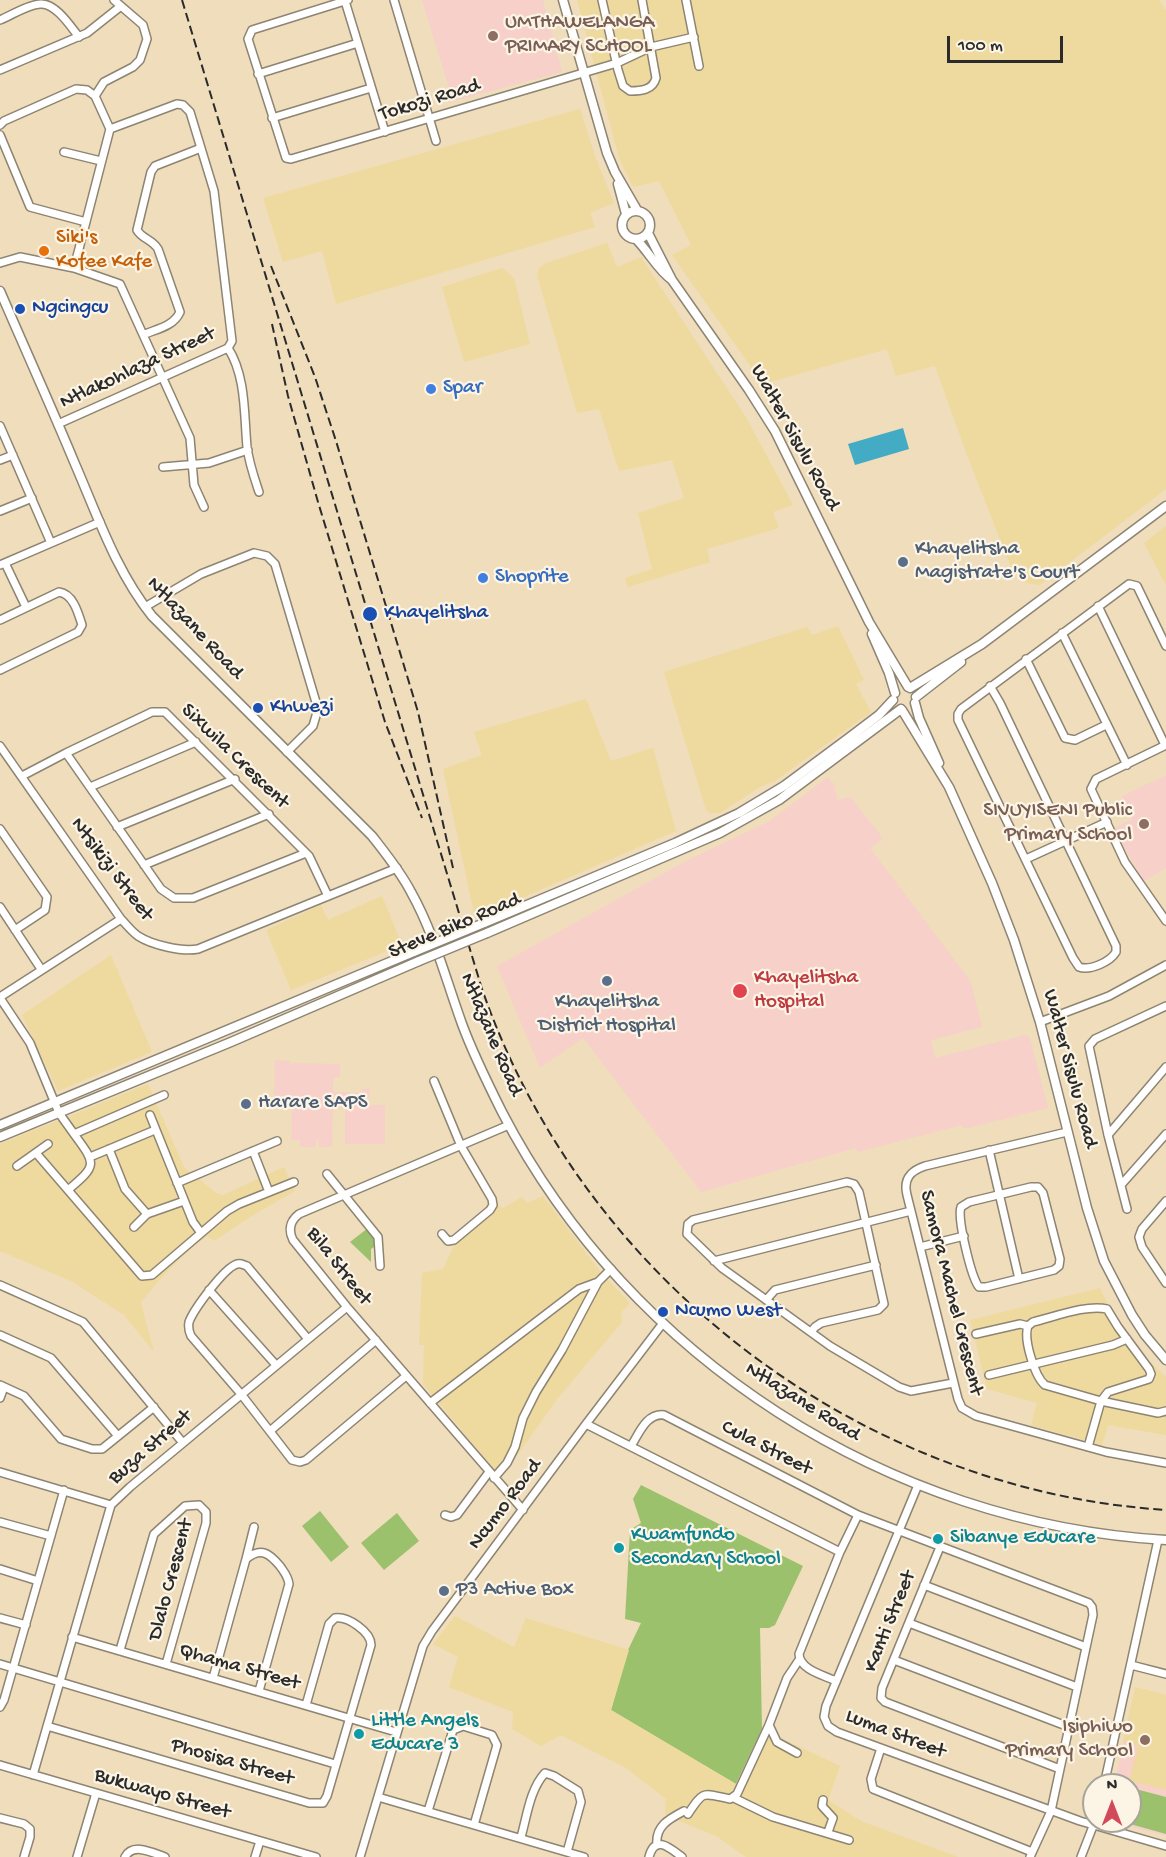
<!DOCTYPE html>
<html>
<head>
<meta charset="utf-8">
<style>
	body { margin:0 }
	#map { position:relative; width:1166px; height:1857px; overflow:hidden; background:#efddbb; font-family:"Gochi Hand",sans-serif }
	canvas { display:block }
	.north { position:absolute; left:1082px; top:1773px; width:60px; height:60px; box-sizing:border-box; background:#fcf5e5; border:2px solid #a8a49b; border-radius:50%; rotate:0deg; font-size:16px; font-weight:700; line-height:24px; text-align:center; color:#2b2b2b }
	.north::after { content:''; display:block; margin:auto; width:21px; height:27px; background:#d1495b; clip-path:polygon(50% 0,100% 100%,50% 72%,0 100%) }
	.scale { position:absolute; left:947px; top:36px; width:116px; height:27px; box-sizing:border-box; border:3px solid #2b2b2b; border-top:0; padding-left:8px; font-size:18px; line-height:21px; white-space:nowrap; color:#2b2b2b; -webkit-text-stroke:4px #fcf5e5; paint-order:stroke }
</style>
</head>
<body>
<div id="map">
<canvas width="1166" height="1857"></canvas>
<div class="north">N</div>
<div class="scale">100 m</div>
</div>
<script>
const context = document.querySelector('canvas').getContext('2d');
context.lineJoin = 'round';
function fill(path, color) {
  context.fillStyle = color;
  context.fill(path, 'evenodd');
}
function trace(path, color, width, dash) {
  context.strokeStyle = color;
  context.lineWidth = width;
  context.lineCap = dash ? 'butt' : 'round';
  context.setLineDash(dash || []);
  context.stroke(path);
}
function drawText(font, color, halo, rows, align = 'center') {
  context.font = font + ' "Gochi Hand",sans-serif';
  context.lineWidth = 4.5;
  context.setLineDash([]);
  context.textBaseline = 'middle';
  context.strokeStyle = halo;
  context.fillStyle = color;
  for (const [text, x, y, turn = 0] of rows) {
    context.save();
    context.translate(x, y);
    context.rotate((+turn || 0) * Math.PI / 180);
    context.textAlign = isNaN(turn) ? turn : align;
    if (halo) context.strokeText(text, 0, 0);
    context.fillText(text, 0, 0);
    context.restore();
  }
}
const built = new Path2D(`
	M422,0H543L562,72L453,101Z
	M1166,775V868L1144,881L1113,829L1132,819L1122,796Z
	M828,777L832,784L834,782L837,800L850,797L883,838L870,848L971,982L982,1027L931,1040L935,1058L1025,1035L1030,1038L1048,1108L964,1129L962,1125L858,1152L856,1148L701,1192L583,1038L540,1068L497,966L686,861L768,822Z
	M275,1060L290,1061V1065L293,1063L340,1064V1077H333V1092L362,1093V1089H370V1097H367V1105H385V1144H345V1105H350V1097H340L339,1109H333L332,1147H319V1141L316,1140L315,1147H300V1140H291L292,1099H289V1107L274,1106Z
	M1135,1687L1166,1695V1836L1110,1821H1130V1785H1114Z`);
const green = new Path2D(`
	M368,1228L377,1239V1245L371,1249V1262L350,1242Z
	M641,1485L803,1566L775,1625L769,1628H760L762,1729L736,1784L611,1710L628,1650L641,1623L625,1619L630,1530L641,1523L633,1499Z
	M320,1511L349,1547L331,1562L302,1526Z
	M397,1513L419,1541L384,1570L361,1543Z
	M1132,1788L1166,1797V1834L1123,1822L1130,1821V1795Z`);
const sand = new Path2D(`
	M577,0H1159L1166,10V489L1040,585L1026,583L1012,570L967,455L935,366L896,376L887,349L763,384L672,255L691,245L659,181L633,187L619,158Z
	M580,109L595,156L614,203L590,213L595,227L336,304L322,251L283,262L263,198Z
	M607,243L617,267L641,257L747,419L793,505L773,512L779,528L707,549L710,562L628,587L625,578L652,569L638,513L684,498L672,460L619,471L599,409L577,413L537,275L539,268L546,263Z
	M502,268L514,278L530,344L464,362L442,287Z
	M1166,526V585L1144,543Z
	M838,626L864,680L856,684L871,712L775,781L760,787L720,813H710L706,810L664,672L807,627L812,635Z
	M586,699L611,761L653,748L676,831L475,918L443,769L482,755L474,732Z
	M382,896L402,945L291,990L266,930L321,905L328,920Z
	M111,955L152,1052L58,1091L22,1015Z
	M148,1084L184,1167L216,1193L223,1195L284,1167L295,1191L250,1217L214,1241L207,1236C181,1256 160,1277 141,1303L154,1352L124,1315L71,1281L0,1251V1144Z
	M543,1196L603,1275L630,1303L621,1313L622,1322L558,1398L501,1478L423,1384L424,1345H419L422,1273L443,1269L456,1242L496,1205L503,1208L522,1197L527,1203Z
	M1100,1288L1118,1325L1150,1362L1166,1377V1435L1108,1425L1102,1445L1031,1425L1037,1403L987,1389L970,1320Z
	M455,1616L514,1647L526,1618L629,1650L611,1710L736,1784L762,1729L840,1766L828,1800L861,1821L958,1857H746L718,1837L665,1815L666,1799L626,1768L561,1735L541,1746L512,1729L513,1712L449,1687L458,1657L433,1644Z
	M1135,1687L1166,1695V1790L1129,1781L1138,1746L1123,1742Z`);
const water = new Path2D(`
	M903,428L909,449L855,465L848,444Z`);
const minor = new Path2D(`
	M348,0L252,30L248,39L286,158L291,159L583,73L617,63L651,47L694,37
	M394,0L436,141
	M602,0L618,70L623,86L630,91C641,91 653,90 656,78L642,0
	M686,0L699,66
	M345,1L385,132
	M0,20C12,15 27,5 40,4C55,2 71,27 79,37
	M0,70L87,33L121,6
	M258,74L358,43
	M95,96L104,82L133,67L140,60L147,39L143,25L114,0
	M272,118L371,88
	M0,125L4,121L76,89L87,90L95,96L110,129L74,268
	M0,135L30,207L86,222
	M64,152L101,161
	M0,263L20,257L74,268L120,284L190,438L194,485L204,507
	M145,334C157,329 174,326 180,312L158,249C152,239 142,239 137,230L151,172L155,166L201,148
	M228,348C246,376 244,414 247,447C249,463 254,477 259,492
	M58,424L228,348L232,341L214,191L190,112L183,105L177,104L110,129
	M0,426L51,543
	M0,460L13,455
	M163,467L209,463L248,450
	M0,511L32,498
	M5,563L26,607
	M0,565L100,522
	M1098,606L1165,745
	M145,607L201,574L254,553L267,556L275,564L318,709L313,726L287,752
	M0,620L59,592C73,594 78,612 82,625L78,632L0,670
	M1062,633L1127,765
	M1026,659L1065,738L1075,740L1106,725
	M990,686L1000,703L1116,946V952C1110,962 1090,971 1079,967L1073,958L958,720V714L961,709L1129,584L1137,586L1166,646
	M1166,745L1096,779L1091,789L1125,862L1166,921
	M0,746L121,919C126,924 131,931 138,936C152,945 182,952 198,949L397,868
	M66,753L161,889L174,898H193L306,853
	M22,776L66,753L152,712H165L309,856L328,896
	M90,787L196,742
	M117,827L235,779
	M0,829L47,897L45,910L15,930
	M1026,859L1107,822
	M144,865L269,814
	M0,907L41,969
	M0,997L121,919
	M0,998L30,1043L59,1113L74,1134L164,1095
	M1040,1022L1109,996L1166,965
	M434,1081L461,1146L492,1199L493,1205L490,1210L454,1240L448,1241L442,1234
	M150,1115L193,1222L201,1233
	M509,1125L299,1214C290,1221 288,1230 293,1240L347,1307L523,1510
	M1067,1132L925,1166C910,1171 903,1179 907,1195L958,1399L962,1408L976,1416L1106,1452L1166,1463
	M1108,1135L1166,1067
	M109,1149L125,1189L147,1214L184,1201
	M989,1150L1019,1279
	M253,1151L269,1192
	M36,1153L142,1276L152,1275L227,1211L239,1204L294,1182
	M90,1157L155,1130
	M17,1166L48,1144
	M327,1174L378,1237L380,1266
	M177,1183L277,1141
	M1121,1185L1166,1134
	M1031,1187H1038L1043,1193L1060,1259L1059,1266L1054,1270L986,1287H979C971,1277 957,1218 961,1207L969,1202Z
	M68,1190C98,1165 96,1164 74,1134
	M1166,1201L1142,1229L1139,1237L1142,1247L1166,1283
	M1127,1209L1108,1135L1089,1046L1095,1039L1166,1006
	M134,1227L147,1214
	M920,1247L964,1236
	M714,1261L911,1211
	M0,1285L83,1322L183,1443
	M209,1290L276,1365
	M766,1300L775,1290L876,1265
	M1028,1326C1023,1339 1035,1377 1045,1385L1101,1401L1158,1413L1166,1411
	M811,1332L815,1327L821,1323L878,1310L884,1304L859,1192L854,1184L847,1182L693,1220L688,1224L687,1234L722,1268L830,1346L899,1387L911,1391L953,1383
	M976,1334L1020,1324L1028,1326L1033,1322C1054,1317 1087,1304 1107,1309L1118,1327L1149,1369L1151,1374L1149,1379L1108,1392L1101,1401L1088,1447
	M0,1335L51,1358L118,1436
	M308,1339L247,1266C243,1265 242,1263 237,1264C224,1268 194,1309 189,1322C188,1328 189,1332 191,1336L241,1394L292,1460L300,1462L306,1460L406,1376
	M989,1375L1113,1345L1127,1339
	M0,1385L24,1396L61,1439L92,1449H102L154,1407
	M0,1398L4,1387
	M430,1403L579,1289L598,1282
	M586,1424L840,1552
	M270,1431L376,1340
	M631,1446C639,1434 646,1413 664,1415L858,1515L1089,1603L1092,1607L1093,1615L1051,1811L1030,1857
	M0,1472L111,1505
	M494,1478L507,1463L515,1447L523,1418L536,1392L562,1350L598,1282L611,1269
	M918,1485L826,1706L824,1717L828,1726L837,1732L1080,1821L1166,1846
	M445,1515L451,1517L457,1515L489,1472
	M0,1522L51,1536
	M940,1547L882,1688L881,1698L885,1702L1060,1769
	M246,1559L254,1527
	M0,1569L38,1581
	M924,1585L1086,1647
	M0,1618L26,1625
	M909,1623L1077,1687
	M72,1637L396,1732
	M120,1650L154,1534L185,1506L199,1505L206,1512V1523L166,1664
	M894,1660L1069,1727
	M0,1664L335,1764
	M1131,1665L1166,1674
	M213,1678L246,1559C261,1547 269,1553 280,1566C284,1572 288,1576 289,1584L259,1691
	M836,1681C823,1675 800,1670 799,1654L840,1552L858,1515
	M0,1707L4,1700L64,1490
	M769,1725L777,1742L797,1753
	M47,1726L309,1803H323L327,1796L371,1645C371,1632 348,1616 335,1618L329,1624L306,1705
	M881,1748L871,1779L873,1789L1032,1852
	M0,1765L316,1857
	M33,1775L111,1505L130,1487L347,1307
	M1104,1785L1158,1540
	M378,1797L584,1857
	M734,1798L773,1817L849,1840
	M823,1800L822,1806L833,1818L828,1832
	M428,1811L453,1730L463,1726L492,1735L497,1745L474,1825
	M688,1814C704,1790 702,1793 730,1799L737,1794L769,1725L787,1678L799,1660
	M0,1818L24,1824L30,1829V1837L24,1857
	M521,1837C527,1816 530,1789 545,1773L554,1776L578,1791L581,1802L567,1852
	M657,1845C655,1826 669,1819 684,1811
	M77,1857L96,1793
	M125,1857C133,1842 153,1853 165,1857
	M255,1857L260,1841
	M360,1857L423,1646L432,1631L586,1424L663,1323
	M649,1857C655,1834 670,1848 682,1857
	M1081,1857L1095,1821`);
const tertiary = new Path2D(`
	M563,0L607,153L615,172L637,210
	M618,184L626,214
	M622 225a14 14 0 1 1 28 0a14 14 0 1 1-28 0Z
	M648,233L672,280L749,390L775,431L869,622L908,687
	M636,239C649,252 657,269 672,280
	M0,291C25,349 51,406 75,464C98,517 116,571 152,616L372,836C386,854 400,871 411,892C434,933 446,980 462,1024C473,1054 488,1084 502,1112C630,1359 889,1524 1166,1540
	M872,634L889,673L895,693
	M910,688L982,644L1166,506
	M916,697L961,662
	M915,703L919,718L939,763
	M902,710L949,787L992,883L1014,940L1040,1022L1087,1208L1104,1261L1132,1315L1145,1335L1166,1360
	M484,923L675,843L739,813L784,786L850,737L879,715L893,700
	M487,933L720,833L779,800L901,709
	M0,1125L416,951
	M0,1137L231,1042L419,961`);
const rail = new Path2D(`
	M182,0L482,989C583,1280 859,1490 1166,1510
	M271,266L315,377L336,441L418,712L453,868
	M272,324L288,396L318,502L385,722L422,818`);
const tertiaryBridge = new Path2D(`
	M416,951L484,923
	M419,961L487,933`);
const markers = [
	[493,36,6,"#8d6e63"],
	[44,251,6,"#e8710a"],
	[20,309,6,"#1a4fb4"],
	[431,389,6,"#3f7fe0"],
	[903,562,6,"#5c6f8a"],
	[483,578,6,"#3f7fe0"],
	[370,614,8,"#1a4fb4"],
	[258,708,6,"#1a4fb4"],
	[1144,824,6,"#8d6e63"],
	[607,981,6,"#5c6f8a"],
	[740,991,8,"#e0444e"],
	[246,1104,6,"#5c6f8a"],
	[663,1312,6,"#1a4fb4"],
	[938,1539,6,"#0f9aa8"],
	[619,1548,6,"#0f9aa8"],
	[444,1591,6,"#5c6f8a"],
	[359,1734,6,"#0f9aa8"],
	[1145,1740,6,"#8d6e63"]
];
const educationNames = [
	["UMTHAWELANGA",505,24,"left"],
	["PRIMARY SCHOOL",505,48,"left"],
	["SIVUYISENI Public",1132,812],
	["Primary School",1132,836],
	["Isiphiwo",1133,1728],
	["Primary School",1133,1752]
];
const streetNames = [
	["Tokozi Road",430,101,-17],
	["Ntlakohlaza Street",138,369,-25],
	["Walter Sisulu Road",794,438,61],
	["Ntlazane Road",194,629,47],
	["Sixwila Crescent",234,757,44],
	["Ntsikizi Street",111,870,53],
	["Steve Biko Road",455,927,-23],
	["Ntlazane Road",490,1035,67],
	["Walter Sisulu Road",1069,1069,75],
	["Bila Street",338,1267,52],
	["Samora Machel Crescent",950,1293,76],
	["Ntlazane Road",802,1403,32],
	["Buza Street",151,1448,-41],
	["Cula Street",766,1449,27],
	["Ncumo Road",506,1505,-53],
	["Dlalo Crescent",172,1580,-75],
	["Kanti Street",891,1622,-68],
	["Qhama Street",239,1668,16],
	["Luma Street",895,1735,21],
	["Phosisa Street",232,1763,16],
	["Bukwayo Street",162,1795,16]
];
const foodNames = [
	["Siki's",56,239],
	["Kofee Kafe",56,263]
];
const transitNames = [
	["Ngcingcu",32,309],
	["Khayelitsha",384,614],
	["Khwezi",270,708],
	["Ncumo West",675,1312]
];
const shopNames = [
	["Spar",443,389],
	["Shoprite",495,578]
];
const serviceNames = [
	["Khayelitsha",915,550],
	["Magistrate's Court",915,574],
	["Khayelitsha",607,1003,"center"],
	["District Hospital",607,1027,"center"],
	["Harare SAPS",258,1104],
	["P3 Active Box",456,1591]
];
const healthNames = [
	["Khayelitsha",754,979],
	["Hospital",754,1003]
];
const cultureNames = [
	["Kwamfundo",631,1536],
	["Secondary School",631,1560],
	["Sibanye Educare",950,1539],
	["Little Angels",371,1722],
	["Educare 3",371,1746]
];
fill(built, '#f7d0ca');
fill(green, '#9bc16c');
fill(sand, '#eeda9e');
fill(water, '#43abc3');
trace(minor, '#8d8473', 10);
trace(tertiary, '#8d8473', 11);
trace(minor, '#fff', 7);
trace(tertiary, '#fff', 8);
trace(rail, '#2b2b2b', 2, [9, 4.5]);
trace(tertiaryBridge, '#8d8473', 11, []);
trace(tertiaryBridge, '#fff', 8);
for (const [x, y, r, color] of markers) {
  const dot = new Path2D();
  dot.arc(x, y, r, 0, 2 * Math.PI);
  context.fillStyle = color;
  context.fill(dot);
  trace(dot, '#fcf5e5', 2);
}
drawText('21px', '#785e54', '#fcf5e5', educationNames, 'right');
drawText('21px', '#2b2b2b', '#fcf5e5', streetNames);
drawText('21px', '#c56008', '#fcf5e5', foodNames, 'left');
drawText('21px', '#164399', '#fcf5e5', transitNames, 'left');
drawText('21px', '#366cbe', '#fcf5e5', shopNames, 'left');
drawText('21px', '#4e5e75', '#fcf5e5', serviceNames, 'left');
drawText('21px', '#be3a42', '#fcf5e5', healthNames, 'left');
drawText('21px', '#0d838f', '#fcf5e5', cultureNames, 'left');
</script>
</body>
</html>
